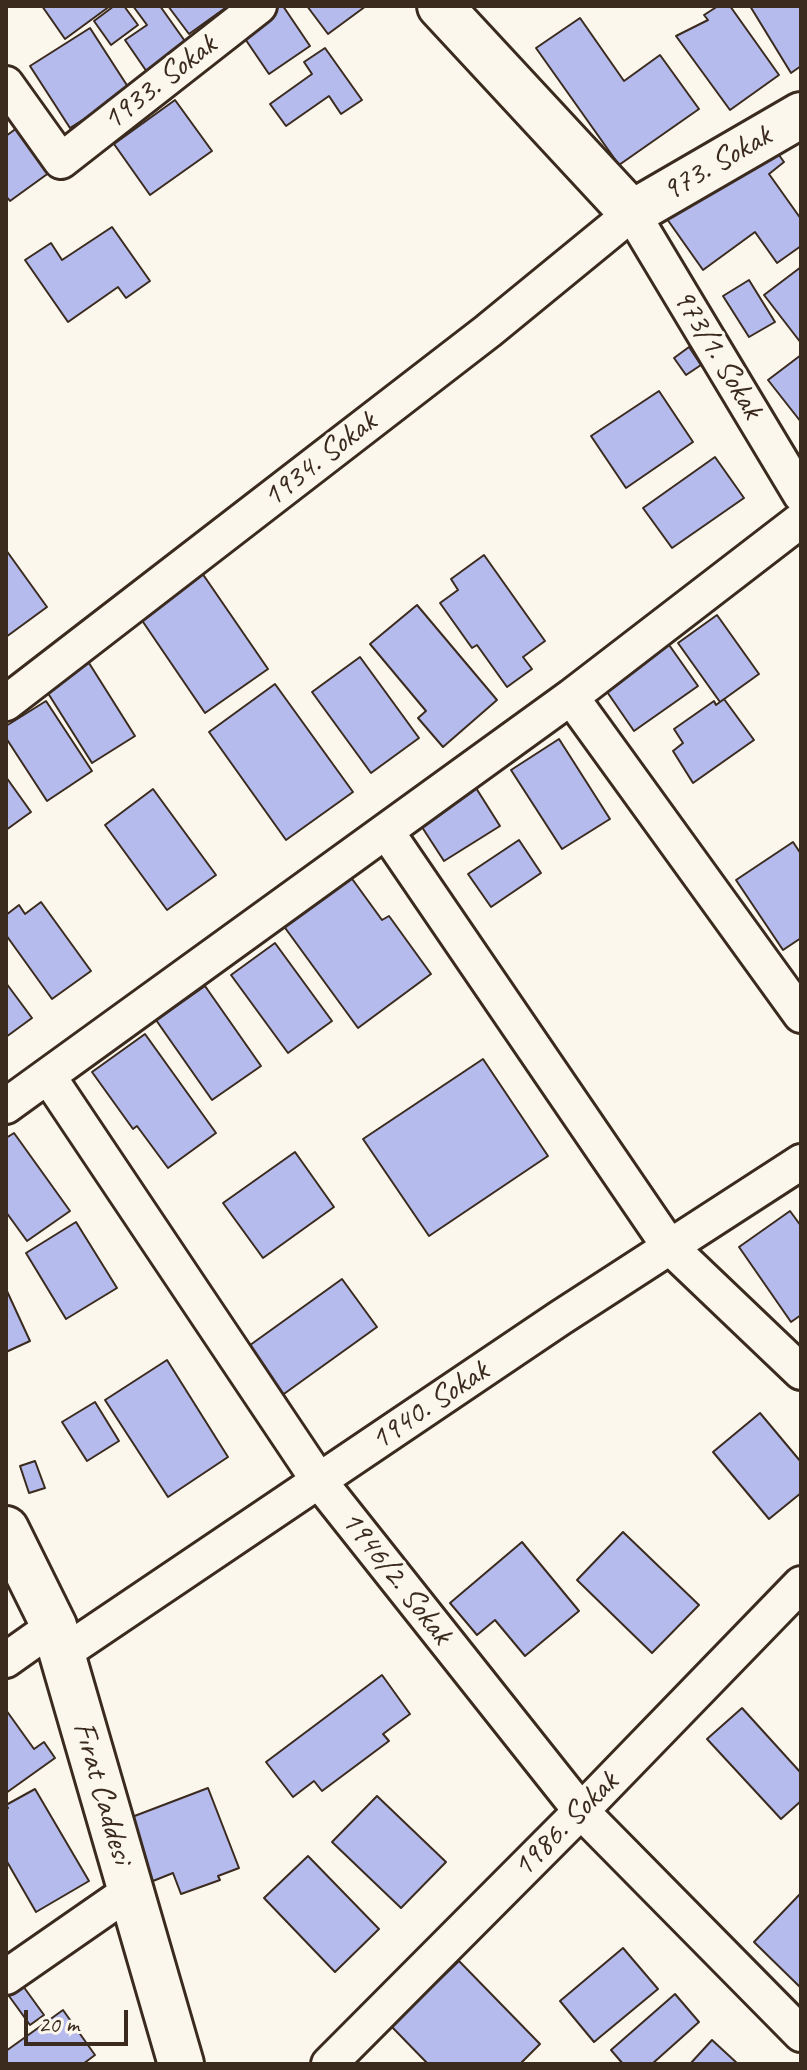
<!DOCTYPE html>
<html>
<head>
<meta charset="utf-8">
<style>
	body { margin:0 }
	#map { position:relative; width:807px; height:2070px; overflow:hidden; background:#fbf7ec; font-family:Caveat,sans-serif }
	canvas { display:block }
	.frame { position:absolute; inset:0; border:8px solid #3b2a1e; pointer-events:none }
	.scale { position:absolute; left:24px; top:2010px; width:104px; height:36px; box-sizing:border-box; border:4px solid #3b2a1e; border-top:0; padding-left:10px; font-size:24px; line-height:28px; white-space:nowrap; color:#3b2a1e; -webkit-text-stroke:6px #fbf7ec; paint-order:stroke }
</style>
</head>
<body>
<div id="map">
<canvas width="807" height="2070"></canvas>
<div class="frame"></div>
<div class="scale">20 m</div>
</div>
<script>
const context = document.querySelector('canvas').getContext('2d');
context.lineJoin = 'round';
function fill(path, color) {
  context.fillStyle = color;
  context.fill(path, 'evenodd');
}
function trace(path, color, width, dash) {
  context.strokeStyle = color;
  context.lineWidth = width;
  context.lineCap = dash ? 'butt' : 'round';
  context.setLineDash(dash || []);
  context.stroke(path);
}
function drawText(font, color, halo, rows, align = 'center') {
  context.font = font + ' Caveat,sans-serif';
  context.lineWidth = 6;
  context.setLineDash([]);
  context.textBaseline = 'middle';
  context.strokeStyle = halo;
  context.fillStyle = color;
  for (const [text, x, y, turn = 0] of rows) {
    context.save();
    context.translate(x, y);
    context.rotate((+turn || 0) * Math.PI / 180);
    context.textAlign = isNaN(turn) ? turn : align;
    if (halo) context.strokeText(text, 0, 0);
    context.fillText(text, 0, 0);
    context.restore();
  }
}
const building = new Path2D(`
	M42,6H110L65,39Z
	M114,6H124L138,25L111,45L94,21Z
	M133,6H160L187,44L147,72L125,40L147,25Z
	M168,6H228L189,34Z
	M269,6H283L310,46L269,74L237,27Z
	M307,6H366L328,34Z
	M718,6H730L779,75L730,110L676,36L708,20L704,15Z
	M750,6H801V66L791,73Z
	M580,18L624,81L660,55L699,109L619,165L536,48Z
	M90,28L130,90L70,128L30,66Z
	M325,48L362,100L341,114L329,96L286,126L270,104L312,74L304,62Z
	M175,100L212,151L150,195L114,144Z
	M25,122L57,167L10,201L6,196V136Z
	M771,144L784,162L769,174L801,219V246L777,263L755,232L703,270L667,219Z
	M112,227L150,281L126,298L118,287L68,322L25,260L51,243L62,260Z
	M801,267V343L764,295Z
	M749,280L775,322L749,337L723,296Z
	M689,347L701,365L686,375L674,358Z
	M801,355V422L768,380Z
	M659,391L693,442L626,488L591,436Z
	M715,457L744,498L672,548L643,508Z
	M6,550L47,607L6,637Z
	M484,555L545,641L523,657L532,669L507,687L477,645L472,648L440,603L458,590L451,579Z
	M202,573L268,669L205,713L139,616Z
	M417,605L497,700L443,747L418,718L426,711L370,644Z
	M717,615L759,674L720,702L678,643Z
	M667,642L698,686L634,731L603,686Z
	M360,657L419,738L371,773L312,692Z
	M89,663L135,736L92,763L46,690Z
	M275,684L353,792L286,840L209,732Z
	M724,699L754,740L693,783L673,751L683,743L674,729L714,701L716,705Z
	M46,701L92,771L47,801L6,738V726Z
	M559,739L610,819L562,849L511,770Z
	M6,777L31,812L6,830Z
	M476,788L500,826L444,861L420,824Z
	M153,789L216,875L167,910L105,825Z
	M519,840L541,873L491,907L468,874Z
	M793,842L801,854V938L783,950L736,880Z
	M350,876L382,920L389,916L431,974L358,1028L283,925Z
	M41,902L91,971L52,999L6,935V915L19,905L25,914Z
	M275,943L332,1021L288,1053L231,975Z
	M6,983L32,1018L6,1037Z
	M205,986L261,1066L212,1100L156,1020Z
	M145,1034L216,1133L168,1168L137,1126L133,1129L92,1072Z
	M483,1059L548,1156L429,1236L363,1139Z
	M14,1133L70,1211L27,1241L6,1212V1138Z
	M295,1152L334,1207L263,1258L223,1203Z
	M790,1211L801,1226V1315L791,1322L739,1247Z
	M76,1222L117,1288L66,1319L26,1253Z
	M342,1279L377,1327L281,1396L246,1348Z
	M6,1289L30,1341L6,1352Z
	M167,1360L228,1457L168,1497L105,1400Z
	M95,1402L119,1441L87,1461L62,1422Z
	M760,1413L801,1462V1493L769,1519L713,1452Z
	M35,1461L45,1488L29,1493L20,1466Z
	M623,1532L699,1605L652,1653L577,1580Z
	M522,1542L579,1611L525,1656L495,1620L477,1635L450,1603Z
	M382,1675L410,1714L383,1734L389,1741L322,1791L314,1781L293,1797L266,1762Z
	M742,1708L801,1773V1801L781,1819L707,1739Z
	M6,1710L34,1749L44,1742L55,1758L6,1793Z
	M208,1788L239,1868L218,1876L220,1880L181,1894L173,1873L148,1883L124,1820Z
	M35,1789L89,1881L36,1912L6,1860V1809L8,1808L6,1805Z
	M377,1796L446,1862L401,1908L332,1842Z
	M308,1856L379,1929L335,1972L264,1898Z
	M801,1893V1988L754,1942Z
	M623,1948L658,1989L594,2042L560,2001Z
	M459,1961L540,2044L520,2064H428L391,2026Z
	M23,1986L44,2015L30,2025L9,1996Z
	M675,1994L699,2022L652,2064H623L611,2050Z
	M63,2010L95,2055L83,2064H8L6,2061V2051Z
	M712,2040L738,2064H690Z`);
const minor = new Path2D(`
	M6,84L61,161L259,6
	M571,697L801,1015
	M6,703L488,331L632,213L801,495
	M386,831L669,1246L801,1372
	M48,1076L319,1481L581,1811L801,2034
	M6,1106L571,697L801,520
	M62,1654L560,1318L801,1162
	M6,1660L54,1626
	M6,1977L130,1891
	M329,2064L581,1811L801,1584`);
const tertiary = new Path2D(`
	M440,6L632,213L801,115
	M6,1529L54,1626L181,2064`);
const streetNames = [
	["1933. Sokak",160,83,-38],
	["973. Sokak",717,164,-30],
	["973/1. Sokak",717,354,59],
	["1934. Sokak",320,460,-38],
	["1940. Sokak",430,1406,-34],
	["1946/2. Sokak",396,1578,52],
	["Fırat Caddesi",102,1793,74],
	["1986. Sokak",566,1825,-45]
];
fill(building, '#b5bbec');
trace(building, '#3b2a1e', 2);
trace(minor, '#3b2a1e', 40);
trace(tertiary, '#3b2a1e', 50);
trace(minor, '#fbf7ec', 34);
trace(tertiary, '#fbf7ec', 44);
drawText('32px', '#3b2a1e', '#fbf7ec', streetNames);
</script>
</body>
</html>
